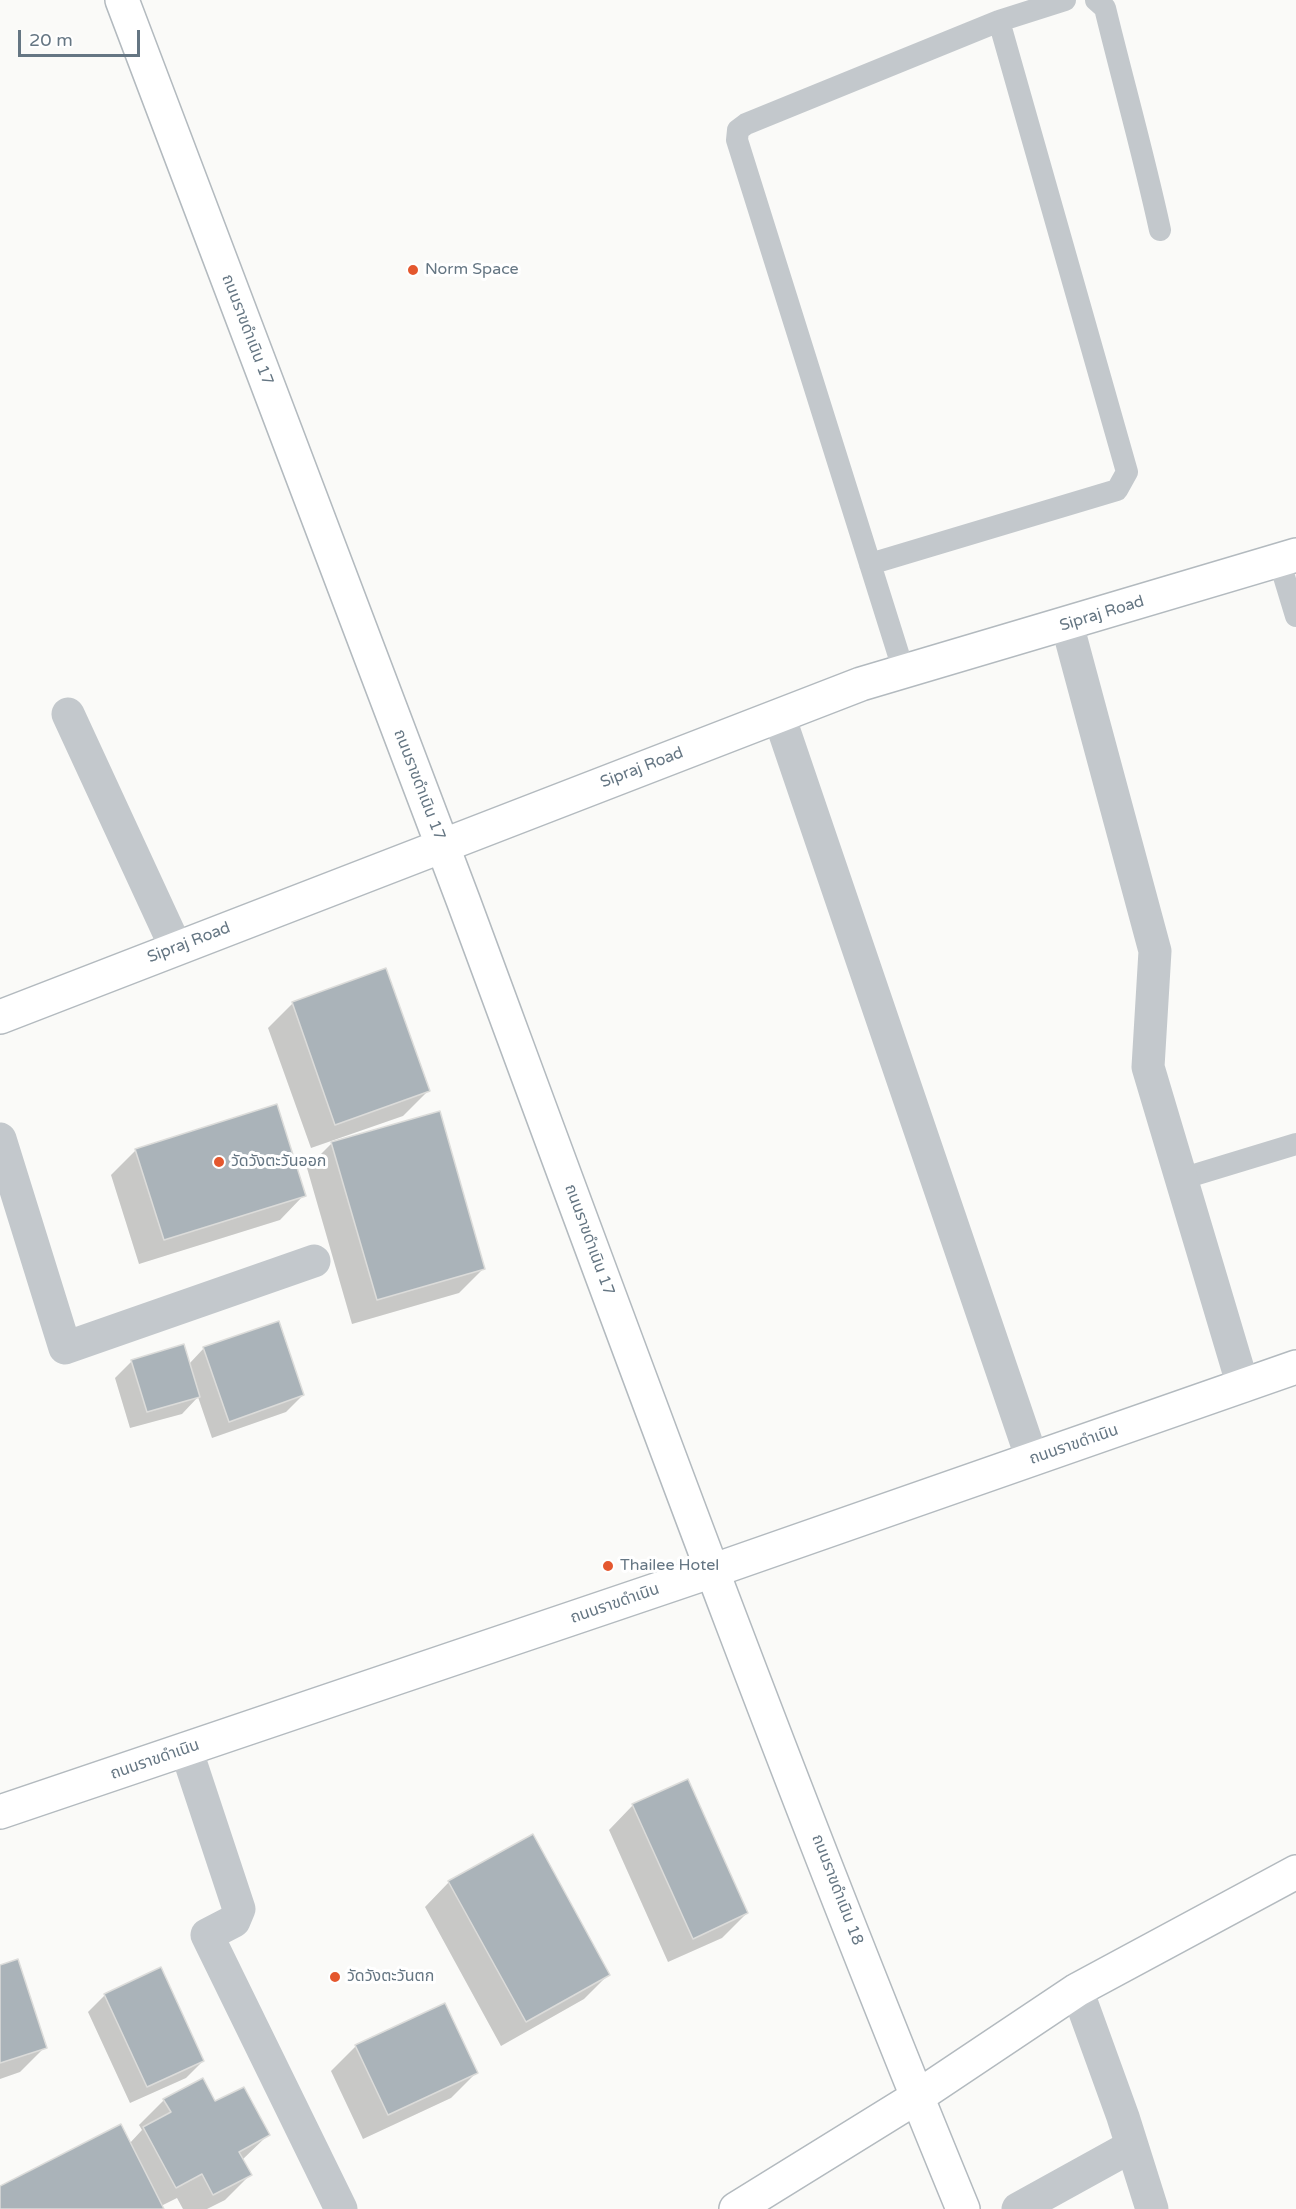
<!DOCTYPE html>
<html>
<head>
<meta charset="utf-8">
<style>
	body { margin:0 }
	#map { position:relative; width:1296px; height:2209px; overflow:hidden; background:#fafaf8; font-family:"Varela Round",sans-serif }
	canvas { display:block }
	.scale { position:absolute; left:18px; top:30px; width:122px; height:27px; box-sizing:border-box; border:3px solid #657683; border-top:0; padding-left:8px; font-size:18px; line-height:21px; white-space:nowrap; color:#657683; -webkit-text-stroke:4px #fff; paint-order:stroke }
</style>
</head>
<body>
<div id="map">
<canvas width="1296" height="2209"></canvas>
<div class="scale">20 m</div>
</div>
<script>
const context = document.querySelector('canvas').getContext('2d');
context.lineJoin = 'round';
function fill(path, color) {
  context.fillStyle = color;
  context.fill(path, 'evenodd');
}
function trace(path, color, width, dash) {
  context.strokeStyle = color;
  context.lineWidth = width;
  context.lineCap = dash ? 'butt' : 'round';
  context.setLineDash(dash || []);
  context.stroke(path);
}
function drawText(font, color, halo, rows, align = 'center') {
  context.font = font + ' "Varela Round","Noto Sans Thai",sans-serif';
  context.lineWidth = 6;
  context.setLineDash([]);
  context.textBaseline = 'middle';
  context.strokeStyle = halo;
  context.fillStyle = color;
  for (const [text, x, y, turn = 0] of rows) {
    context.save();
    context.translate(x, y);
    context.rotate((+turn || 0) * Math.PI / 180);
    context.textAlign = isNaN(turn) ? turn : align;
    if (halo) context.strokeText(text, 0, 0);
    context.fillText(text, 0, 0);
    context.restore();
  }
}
const shadow = new Path2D(`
	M293,1003L428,1091L403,1116L311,1148L268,1028Z
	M332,1143L484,1268L459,1293L352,1324L307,1168Z
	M136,1150L304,1195L280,1220L139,1264L111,1175Z
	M204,1348L303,1395L286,1412L212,1438L198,1397L182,1414L130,1428L115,1378L132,1361L189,1364Z
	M633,1805L747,1913L722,1938L668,1962L609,1830Z
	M449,1882L608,1975L584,1999L501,2046L425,1907Z
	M0,1967L45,2047L20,2072L0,2079Z
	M105,1995L203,2061L186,2078L130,2103L88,2012Z
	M356,2046L476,2073L451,2098L363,2139L331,2071Z
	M164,2100L214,2103L268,2135L242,2160L250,2175L225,2200L207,2209H183L177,2198L161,2206L162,2209H0V2187L129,2144L142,2130L139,2125Z`);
const building = new Path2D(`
	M386,968L430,1091L335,1125L292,1002Z
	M277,1104L306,1196L164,1240L135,1149Z
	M440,1111L485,1269L377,1300L331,1142Z
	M279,1321L304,1395L229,1422L203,1347Z
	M184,1344L200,1397L147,1412L131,1360Z
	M688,1779L748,1913L693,1939L632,1804Z
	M533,1834L610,1975L526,2022L448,1881Z
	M18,1959L47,2048L0,2063V1965Z
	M161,1967L204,2061L147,2087L104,1994Z
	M445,2003L478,2073L388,2115L355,2045Z
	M203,2078L215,2101L244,2087L270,2135L239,2152L252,2175L213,2195L202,2174L176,2188L143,2127L171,2112L163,2099Z
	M121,2124L164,2209H0V2186Z`);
const lane = new Path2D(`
	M1096,0L1105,8C1123,82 1144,156 1160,230
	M1279,560L1296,616
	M870,564L1117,490L1127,472L999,21
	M904,672L737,140L738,130L746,124L999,21L1065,0
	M1181,1179L1296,1144`);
const street = new Path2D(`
	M1067,624L1155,951L1148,1067L1243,1386
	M68,714L176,948
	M779,716L1032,1459
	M0,1139L65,1348L314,1261
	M186,1749L239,1909L234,1921L207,1935L341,2209
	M1077,1990L1123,2117L1152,2209
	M1018,2209L1132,2146`);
const secondary = new Path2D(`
	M122,0C235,300 351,599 463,900C625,1338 785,1777 963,2209
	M0,1017L861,684L1296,555
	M0,1812L712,1571L1296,1367
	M736,2209L917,2097L1077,1990L1296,1872`);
const markers = [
	[413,270,6,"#e4572e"],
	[219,1162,6,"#e4572e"],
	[608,1566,6,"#e4572e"],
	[335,1977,6,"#e4572e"]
];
const poiNames = [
	["Norm Space",425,270],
	["วัดวังตะวันออก",231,1162],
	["Thailee Hotel",620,1566],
	["วัดวังตะวันตก",347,1977]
];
const streetNames = [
	["ถนนราขดำเนิน 17",247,330,69],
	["Sipraj Road",1102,614,-17],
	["Sipraj Road",642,768,-21],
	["ถนนราขดำเนิน 17",419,785,69],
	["Sipraj Road",189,943,-21],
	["ถนนราขดำเนิน 17",589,1240,70],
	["ถนนราขดำเนิน",1074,1445,-19],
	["ถนนราขดำเนิน",615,1604,-19],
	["ถนนราขดำเนิน",155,1760,-19],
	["ถนนราขดำเนิน 18",837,1890,69]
];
fill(shadow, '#0003');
fill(building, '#aab3b9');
trace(building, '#dcdcda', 1.5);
trace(secondary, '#b3babf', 36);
trace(lane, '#c3c8cc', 22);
trace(street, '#c3c8cc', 33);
trace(secondary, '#fff', 33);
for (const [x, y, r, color] of markers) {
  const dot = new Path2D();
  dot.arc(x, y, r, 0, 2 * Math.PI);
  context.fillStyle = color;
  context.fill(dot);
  trace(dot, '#fff', 2);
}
drawText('16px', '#657683', '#fff', poiNames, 'left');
drawText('16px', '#657683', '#fff', streetNames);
</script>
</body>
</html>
